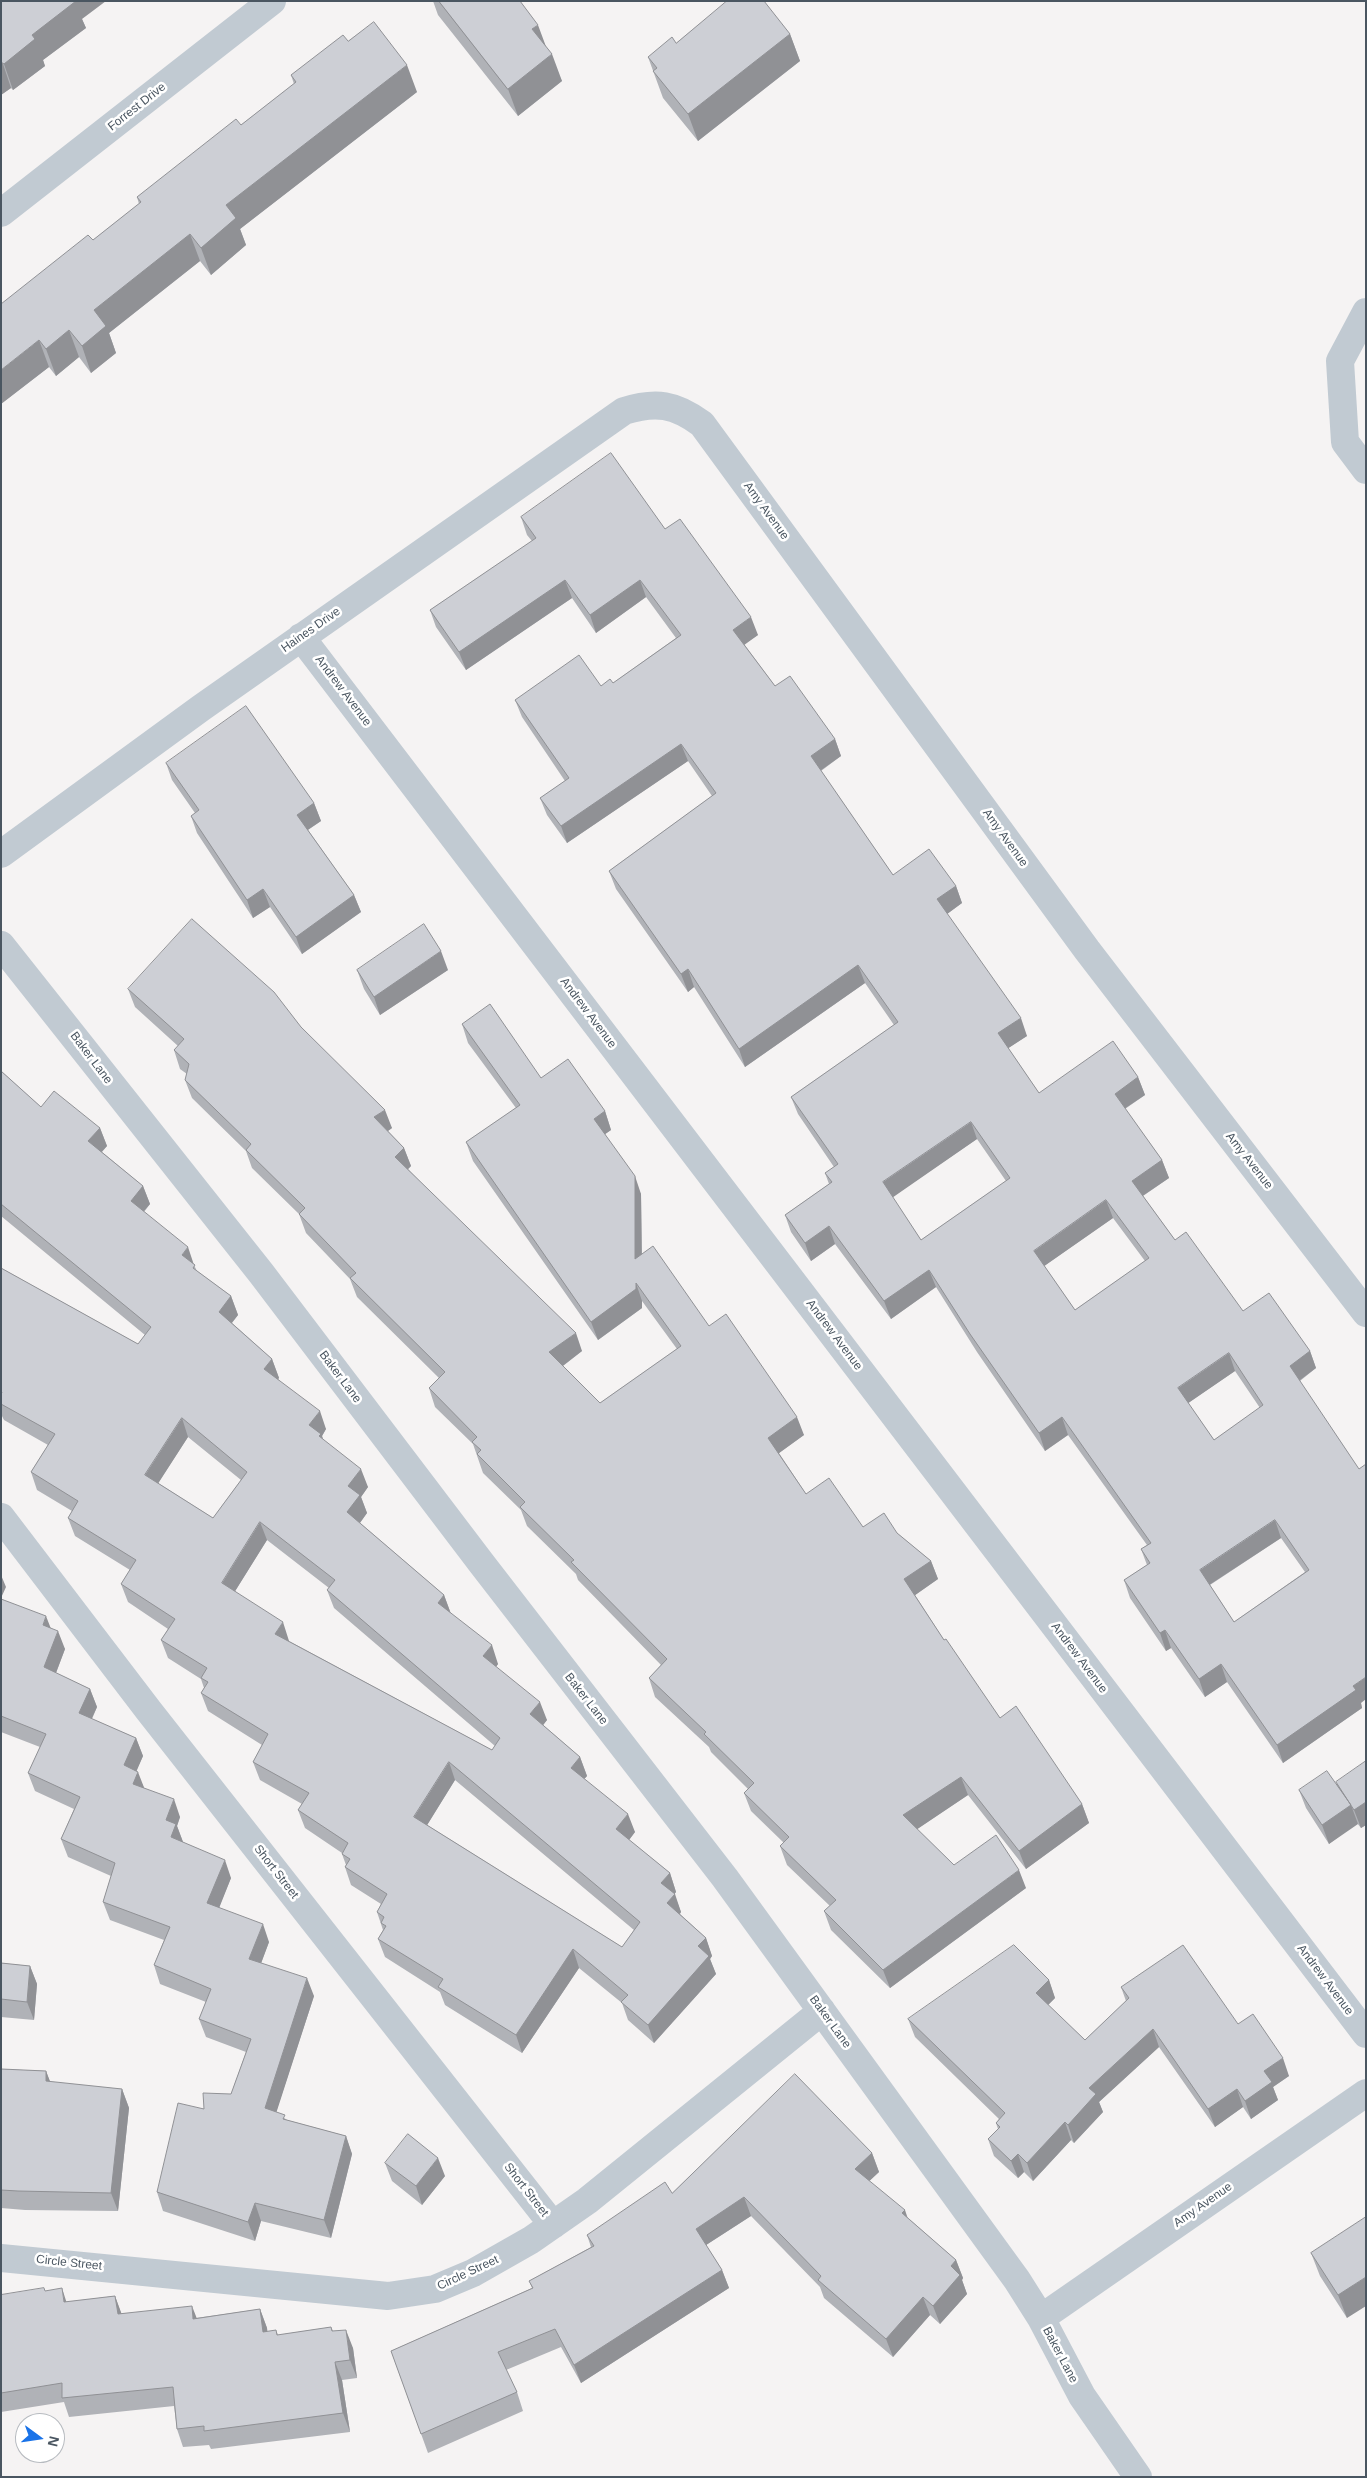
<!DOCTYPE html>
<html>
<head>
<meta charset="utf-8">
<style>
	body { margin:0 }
	#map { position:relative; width:1367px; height:2478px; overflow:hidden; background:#f5f3f3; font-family:Arial,sans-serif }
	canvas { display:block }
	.frame { position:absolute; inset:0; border:2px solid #4a5661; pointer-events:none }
	.north { position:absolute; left:15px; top:2413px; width:50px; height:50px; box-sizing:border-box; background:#fff; border:1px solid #b7bbc0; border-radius:50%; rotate:104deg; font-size:14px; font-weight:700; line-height:20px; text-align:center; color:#4a5661 }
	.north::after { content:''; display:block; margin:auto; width:18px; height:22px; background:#1a73e8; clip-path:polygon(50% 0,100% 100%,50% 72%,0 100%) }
</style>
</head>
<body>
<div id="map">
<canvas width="1367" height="2478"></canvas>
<div class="frame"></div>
<div class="north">N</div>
</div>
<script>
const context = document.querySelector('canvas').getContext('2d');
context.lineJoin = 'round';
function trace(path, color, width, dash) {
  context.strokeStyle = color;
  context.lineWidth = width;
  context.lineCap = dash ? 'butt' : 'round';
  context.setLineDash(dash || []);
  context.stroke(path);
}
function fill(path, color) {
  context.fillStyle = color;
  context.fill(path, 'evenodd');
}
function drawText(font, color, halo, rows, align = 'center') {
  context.font = font + ' Arial,sans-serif';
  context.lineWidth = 5;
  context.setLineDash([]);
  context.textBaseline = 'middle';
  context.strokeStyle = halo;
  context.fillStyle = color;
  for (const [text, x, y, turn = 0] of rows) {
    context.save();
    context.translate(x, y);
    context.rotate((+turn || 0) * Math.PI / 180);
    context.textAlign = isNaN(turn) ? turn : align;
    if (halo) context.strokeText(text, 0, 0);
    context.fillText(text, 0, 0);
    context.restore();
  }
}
const minor = new Path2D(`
	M1,213L272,1
	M1366,312L1340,361L1345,442L1366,470
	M301,637L1366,2034
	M1,854L201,708L624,411C656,401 675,404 702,424L1087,950L1366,1313
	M1,945L261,1273L482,1564L725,1878L1017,2280L1041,2318L1082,2396L1138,2477
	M1,1517L149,1711L553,2225
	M1,2258L388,2296L435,2289L473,2273L531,2240L587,2201L822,2011
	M1041,2318L1366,2093`);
const wall = new Path2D(`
	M1,1L82,19L86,28L43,60L45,66L13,90L11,88L1,95Z
	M433,1H520L562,81L518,116L438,15Z
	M790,34L800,61L698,141L663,98L648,57L676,43Z
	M348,41L417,92L240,229L246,245L211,275L200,261L109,333L116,353L91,373L79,357L56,376L49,367L1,404L93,240L139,204L137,197L241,125L294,84L291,75Z
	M521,517L665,529L758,635L744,644L775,686L835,739L841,756L821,771L893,875L956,886L962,903L947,914L1027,1036L1008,1048L1039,1093L1138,1077L1145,1095L1125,1109L1162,1160L1169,1178L1143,1196L1175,1240L1243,1311L1310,1351L1316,1368L1300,1381L1361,1703L1362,1708L1283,1763L1227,1682L1205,1697L1171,1648L1166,1651L1130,1598L1124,1580L1147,1565L1141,1549L1147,1545L1068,1435L1045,1451L977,1352L936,1287L891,1319L835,1244L811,1261L791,1232L785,1215L829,1184L825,1173L834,1167L798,1114L791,1097L894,1025L865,983L745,1067L694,987L688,992L616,889L609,871L712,796L688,761L567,843L547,815L540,798L565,781L522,717L515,700L601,686L613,683L676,638L646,597L596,633L572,598L466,670L436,627L430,610L532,541L527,535ZM977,1139L1006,1181L921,1240L892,1197ZM1113,1218L1145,1261L1075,1310L1044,1266ZM1235,1371L1260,1408L1214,1440L1188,1403ZM1281,1538L1305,1572L1234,1622L1210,1585Z
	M166,763L314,803L321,821L308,830L354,895L361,912L302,954L270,907L253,918L197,833L191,816L195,813L172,780Z
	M357,970H448L380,1015L364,989Z
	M128,989L301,1027L392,1128L388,1131L404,1148L411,1166L408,1169L582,1351L563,1366L600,1403L677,1349L642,1301V1308L598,1340L473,1161L466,1142L516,1108L468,1043L462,1024L541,1078L605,1111L611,1130L605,1134L641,1194L642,1254L709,1326L804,1435L779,1453L806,1494L863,1527L897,1533L931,1561L938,1579L915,1595L944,1640L1000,1718L1082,1804L1089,1823L1026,1869L968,1795L917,1829L954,1865L1026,1888L890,1988L831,1930L824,1911L830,1906L787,1865L780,1846L784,1843L751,1811L744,1793L748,1789L711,1752L709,1747L655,1697L649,1678L661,1665L578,1580L576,1574L527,1526L521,1510L483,1473L473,1444L435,1407L429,1388L439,1378L357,1297L350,1279L306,1233L299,1214L252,1168L246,1151L192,1098L185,1080L187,1074L180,1069L174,1050L178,1046L135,1007Z
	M1,1071L41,1107L100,1128L107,1146L102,1152L143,1186L150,1204L144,1212L194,1265L197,1271L231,1296L238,1315L232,1323L272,1359L279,1378L278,1379L326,1429L322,1436L323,1439L368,1487L361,1497L367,1513L360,1523L444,1595L451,1614L498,1664L496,1667L547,1720L543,1725L580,1757L587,1776L584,1779L635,1832L629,1840L670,1873L676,1892L674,1894L681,1912L680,1914L706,1938L712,1956L710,1959L716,1974L654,2043L628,2020L622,2003L579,1968L522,2053L445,2005L440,1992L385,1957L378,1939L383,1930L377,1912L381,1904L351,1885L345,1867L346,1865L342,1854V1853L305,1828L298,1810L302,1804L260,1780L253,1762L262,1745L208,1711L201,1693L204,1688L201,1679L168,1658L161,1640L168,1629L128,1602L121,1584L130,1570L75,1536L68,1518L72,1511L37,1490L31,1472L48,1445L4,1420L1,1414V1268L138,1344L145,1335L1,1216ZM188,1437L241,1480L213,1518L158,1483ZM267,1540L329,1588L327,1590L334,1608L495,1746L492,1750L289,1641L235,1591ZM455,1780L634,1930L622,1947L427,1825Z
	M1,1599L51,1628L65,1649L56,1673L90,1689L97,1707L92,1719L136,1738L143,1756L136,1771L144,1788L180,1817L177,1826L183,1842L231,1878L219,1907L269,1942L261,1963L314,1996L276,2112L287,2120L346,2136L352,2154L331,2238L261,2221L255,2241L163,2211L157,2192L204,2109L231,2094L246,2052L206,2037L199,2019L206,2002L160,1984L154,1965L164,1940L110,1920L103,1902L111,1876L68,1857L61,1839L74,1809L35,1791L28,1773L40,1747L1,1732Z
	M1366,1761V1825L1361,1828L1357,1823L1329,1844L1306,1808L1299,1790L1336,1784Z
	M1,1963L30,1966L37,1984L34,2020L1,2017Z
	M1049,1980L1055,1998L1048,2005L1085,2040L1126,2001L1121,1987L1238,2024L1289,2076L1273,2087L1278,2100L1251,2119L1243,2107L1215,2127L1159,2047L1099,2102L1103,2112L1074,2143L1071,2140L1033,2181L1024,2172L1018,2178L994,2156L988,2139L998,2129L996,2123L999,2119L915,2037L908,2019Z
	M1,2069L46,2071L50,2082L122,2089L129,2108L118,2211L25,2210L1,2208Z
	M872,2153L879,2172L869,2181L908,2218L956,2260L963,2278L962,2280L967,2294L940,2324L930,2315L893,2357L824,2298L820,2287L751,2216L706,2245L722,2270L729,2288L581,2383L561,2347L506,2370L517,2392L523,2411L428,2453L391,2351L532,2288L529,2281L591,2247L587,2235L672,2193Z
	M385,2163L445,2176L422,2205L392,2181Z
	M1366,2217L1347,2318L1320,2276L1311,2253Z
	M45,2291L66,2302L115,2296L121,2313L196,2318L260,2309L267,2328V2332L276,2330L278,2335L331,2327L333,2331L353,2348L357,2378L342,2380L350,2432L211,2449L209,2445L183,2447L177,2429L174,2406L69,2417L64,2402L1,2412V2295Z`);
const shadedWall = new Path2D(`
	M73,1H106L82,19L86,28L43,60L45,66L13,90L4,64L32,35Z
	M538,25L548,52L532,29Z
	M790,34L800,61L698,141L688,114Z
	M552,54L562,81L518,116L508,89Z
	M2,61L11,88L1,95V62Z
	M407,65L417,92L240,229L246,245L211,275L201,248L226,205Z
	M190,234L200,261L109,333L116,353L91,373L82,346L94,310Z
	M69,330L79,357L56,376L46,349Z
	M39,340L49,367L1,404V370Z
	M565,580L572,598L466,670L459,652Z
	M640,580L646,597L596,633L590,615Z
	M751,617L758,635L740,648L733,630Z
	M835,739L841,756L817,773L811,756Z
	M681,744L688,761L567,843L561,826Z
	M314,803L321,821L303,833L297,815Z
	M956,886L962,903L943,917L937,899Z
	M263,889L270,907L253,918L247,900Z
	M354,895L361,912L302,954L296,937Z
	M441,951L448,970L380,1015L374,997Z
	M858,965L865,983L745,1067L739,1049Z
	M688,969L694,987L688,992L681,974Z
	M1021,1018L1027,1036L1004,1051L998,1033Z
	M1138,1077L1145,1095L1121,1111L1115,1094Z
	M385,1110L392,1128L381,1136L374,1117Z
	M605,1111L611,1130L601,1137L594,1119Z
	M971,1122L977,1139L889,1200L883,1182Z
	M100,1128L107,1146L95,1159L88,1141Z
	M404,1148L411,1166L402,1175L395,1157Z
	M1162,1160L1169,1178L1138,1199L1132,1181Z
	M635,1176L641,1194L642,1277L635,1259Z
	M143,1186L150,1204L137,1219L131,1201Z
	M1106,1200L1113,1218L1040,1269L1034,1251Z
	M829,1226L835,1244L811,1261L805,1243Z
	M188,1247L194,1265L182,1255Z
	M929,1270L936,1287L891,1319L884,1301Z
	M636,1283L642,1301V1308L598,1340L591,1322Z
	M231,1296L238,1315L226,1330L219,1312Z
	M576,1333L582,1351L556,1371L549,1352Z
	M1310,1351L1316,1368L1296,1383L1290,1366Z
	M1229,1353L1235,1371L1184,1406L1178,1388Z
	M272,1359L279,1378L271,1387L264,1369Z
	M320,1411L326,1429L322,1436L327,1452L309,1425Z
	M797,1417L804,1435L775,1456L768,1438Z
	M1062,1417L1068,1435L1045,1451L1039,1433Z
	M182,1418L188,1437L152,1493L145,1475Z
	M361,1469L368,1487L361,1497L367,1513L354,1531L347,1512L348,1486Z
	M1275,1520L1281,1538L1206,1587L1200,1570Z
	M260,1522L267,1540L229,1601L222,1583Z
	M931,1561L938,1579L911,1598L904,1579Z
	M1,1575L6,1587L1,1598Z
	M444,1595L451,1614L438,1603Z
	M46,1616L53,1634L43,1625Z
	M283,1622L289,1641L282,1652L275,1634Z
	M1165,1630L1171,1648L1166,1651L1160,1633Z
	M58,1631L65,1649L51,1686L44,1667Z
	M492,1645L498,1664L490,1675L483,1656Z
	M1221,1664L1227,1682L1205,1697L1199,1679Z
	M1366,1677V1699L1361,1703L1362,1708L1283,1763L1277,1745L1353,1686Z
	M90,1689L97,1707L86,1731L79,1713Z
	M540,1702L547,1720L537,1733L530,1714Z
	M136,1738L143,1756L131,1784L124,1765Z
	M580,1757L587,1776L578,1786L571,1768Z
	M449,1762L455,1780L421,1835L414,1817Z
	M138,1772L145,1790L133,1784Z
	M961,1777L968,1795L910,1834L903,1815Z
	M174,1799L180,1817L177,1826L183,1842L178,1855L166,1820Z
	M1366,1802V1825L1361,1828L1354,1810Z
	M1082,1804L1089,1823L1026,1869L1019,1851Z
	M1351,1805L1358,1824L1329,1844L1322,1825Z
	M628,1814L635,1832L623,1848L616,1829Z
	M225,1860L231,1878L214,1921L207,1903Z
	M1019,1870L1026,1888L890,1988L883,1970Z
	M670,1873L676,1892L668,1902L661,1883Z
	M675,1894L681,1912L674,1921L667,1903Z
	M263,1924L269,1942L256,1977L249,1959Z
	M706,1938L712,1956L710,1959L716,1974L654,2043L648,2025L698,1946Z
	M573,1949L579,1968L522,2053L516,2035Z
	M30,1966L37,1984L34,2020L27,2002Z
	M307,1978L314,1996L272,2126L265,2108Z
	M1049,1980L1055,1998L1043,2010L1036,1993Z
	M1153,2029L1159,2047L1099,2102L1103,2112L1074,2143L1068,2125L1089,2088Z
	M1283,2058L1289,2076L1273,2087L1278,2100L1251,2119L1245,2101L1264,2071Z
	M46,2071L53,2089L46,2081Z
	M122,2089L129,2108L118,2211L111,2193Z
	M1237,2089L1243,2107L1215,2127L1208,2109Z
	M1065,2122L1071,2140L1033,2181L1027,2163Z
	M346,2136L352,2154L331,2238L324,2220Z
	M872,2153L879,2172L862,2188L855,2169Z
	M1018,2154L1024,2172L1018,2178L1011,2161Z
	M438,2158L445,2176L422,2205L416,2186Z
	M744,2197L751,2216L703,2247L696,2229Z
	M255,2203L261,2221L255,2241L248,2222Z
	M905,2210L911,2228L902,2213Z
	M956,2260L963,2278L962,2280L967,2294L940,2324L933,2306L951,2266Z
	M722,2270L729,2288L581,2383L574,2365Z
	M1366,2277V2306L1347,2318L1338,2295Z
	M62,2288L68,2307L64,2302Z
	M115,2296L122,2315L118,2314Z
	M923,2297L930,2315L893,2357L886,2339Z
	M192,2306L199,2324L193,2319Z
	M260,2309L267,2328L270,2351L263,2332Z
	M346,2330L353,2348L357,2378L350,2360Z
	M335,2362L342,2380L350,2432L343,2413Z`);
const building = new Path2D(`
	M1,1H76L32,35L35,39L4,64L1,62Z
	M439,1H520L538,25L532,29L552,54L508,89Z
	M727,1H764L790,34L688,114L653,71L657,68L648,57L672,37L676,43Z
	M374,22L407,65L226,205L236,218L201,248L190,234L94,310L106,326L82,346L69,330L46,349L39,340L1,370V304L88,235L93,240L141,202L137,197L236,119L241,125L296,82L291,75L343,35L348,41Z
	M611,453L665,529L680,519L751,617L733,630L775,686L790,676L835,739L811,756L893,875L929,849L956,886L937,899L1021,1018L998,1033L1039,1093L1113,1041L1138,1077L1115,1094L1162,1160L1132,1181L1175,1240L1186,1232L1243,1311L1269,1293L1310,1351L1290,1366L1359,1469L1366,1464V1677L1353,1686L1356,1690L1277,1745L1221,1664L1199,1679L1165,1630L1160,1633L1124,1580L1150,1563L1141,1549L1151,1543L1062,1417L1039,1433L970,1334L929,1270L884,1301L829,1226L805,1243L785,1215L832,1182L825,1173L838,1164L791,1097L898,1022L858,965L739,1049L688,969L681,974L609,871L716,793L681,744L561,826L540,798L569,778L515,700L579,655L601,686L610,679L613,683L681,635L640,580L590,615L565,580L459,652L430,610L536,538L521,517ZM971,1122L1010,1178L921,1240L883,1182ZM1106,1200L1149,1258L1075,1310L1034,1251ZM1229,1353L1263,1405L1214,1440L1178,1388ZM1275,1520L1309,1570L1234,1622L1200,1570Z
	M246,706L314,803L297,815L354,895L296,937L263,889L247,900L191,816L199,810L166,763Z
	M192,919L274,992L301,1027L385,1110L374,1117L404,1148L395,1157L576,1333L549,1352L600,1403L681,1346L636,1283V1289L591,1322L466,1142L520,1105L462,1024L490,1004L541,1078L568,1059L605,1111L594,1119L635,1176V1259L653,1246L709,1326L726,1314L797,1417L768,1438L806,1494L829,1478L863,1527L884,1513L897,1533L931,1561L904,1579L944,1640L946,1639L1000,1718L1016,1706L1082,1804L1019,1851L961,1777L903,1815L954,1865L996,1835L1019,1870L883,1970L824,1911L836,1900L780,1846L789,1837L744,1793L754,1783L704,1734L706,1732L649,1678L667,1659L571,1562L574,1560L520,1507L525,1502L477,1454L481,1450L472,1442L477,1437L429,1388L445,1372L350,1278L356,1273L299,1214L305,1208L246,1150L251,1144L185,1080L189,1064L174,1050L184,1039L128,989Z
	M424,924L441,951L374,997L357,970Z
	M1,1071L41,1107L54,1091L100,1128L88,1141L143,1186L131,1201L188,1247L182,1255L195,1265L193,1268L231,1296L219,1312L272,1359L264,1369L320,1411L309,1425L321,1434L319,1436L361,1469L348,1486L360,1495L347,1512L444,1595L438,1603L492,1645L483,1656L540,1702L530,1714L580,1757L571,1768L628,1814L616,1829L670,1873L661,1883L675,1894L667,1903L706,1938L698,1946L709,1956L648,2025L621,2002L628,1995L573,1949L516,2035L438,1987L443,1979L378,1939L386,1926L381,1923L384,1917L377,1912L387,1894L345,1867L350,1859L342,1854L348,1843L298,1810L309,1793L253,1762L268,1734L201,1693L208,1682L201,1678L207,1668L161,1640L175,1619L121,1584L136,1560L68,1518L78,1501L31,1472L55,1434L1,1404V1395L2,1392H1V1268L138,1344L151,1327L1,1204ZM182,1418L247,1472L213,1518L145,1475ZM260,1522L335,1580L327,1590L500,1738L492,1750L275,1634L283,1622L222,1583ZM449,1762L640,1922L622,1947L414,1817Z
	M1,1599L46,1616L43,1625L58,1631L44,1667L90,1689L79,1713L136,1738L124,1765L138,1772L133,1784L174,1799L166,1820L176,1824L171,1837L225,1860L207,1903L263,1924L249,1959L307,1978L265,2108L285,2115L283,2119L346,2136L324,2220L255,2203L248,2222L157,2192L178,2103L204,2109L203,2093L231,2094L251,2039L199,2019L211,1989L154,1965L170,1927L103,1902L115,1863L61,1839L80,1797L28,1773L46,1734L1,1716Z
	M1366,1761V1802L1354,1810L1336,1782Z
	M1327,1771L1351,1805L1322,1825L1299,1790Z
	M1014,1945L1049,1980L1036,1993L1085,2040L1129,1998L1121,1987L1183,1945L1238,2024L1253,2014L1283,2058L1264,2071L1272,2082L1245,2101L1237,2089L1208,2109L1153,2029L1089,2088L1096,2094L1068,2125L1065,2122L1027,2163L1018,2154L1011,2161L988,2139L1000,2127L996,2123L1005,2113L908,2019Z
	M1,1963L30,1966L27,2002L1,1999Z
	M1,2069L46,2071V2081L122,2089L111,2193L18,2191L1,2190Z
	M795,2074L872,2153L855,2169L905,2210L902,2213L956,2260L951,2266L960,2275L933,2306L923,2297L886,2339L818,2280L821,2276L744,2197L696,2229L722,2270L574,2365L555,2329L498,2352L517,2392L421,2434L391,2351L533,2288L529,2281L594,2246L587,2235L665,2182L672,2193Z
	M408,2134L438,2158L416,2186L385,2163Z
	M1366,2217V2277L1338,2295L1311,2253Z
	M44,2288L45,2291L62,2288L64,2302L115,2296L118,2314L192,2306L193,2319L260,2309L263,2332L276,2330L277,2335L331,2327L332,2331L346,2330L350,2360L335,2362L343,2413L204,2431V2426L177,2429L173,2387L62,2398V2383L1,2393V2295Z`);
const streetNames = [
	["Forrest Drive",137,107,-38],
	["Amy Avenue",766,511,54],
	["Haines Drive",311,630,-35],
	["Andrew Avenue",343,691,53],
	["Amy Avenue",1005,838,54],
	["Andrew Avenue",588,1013,53],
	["Baker Lane",91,1058,53],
	["Amy Avenue",1249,1161,52],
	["Andrew Avenue",834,1335,53],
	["Baker Lane",340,1377,53],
	["Andrew Avenue",1079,1658,53],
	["Baker Lane",586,1699,52],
	["Short Street",276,1872,52],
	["Andrew Avenue",1325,1980,53],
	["Baker Lane",830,2022,54],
	["Short Street",526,2190,52],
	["Amy Avenue",1203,2205,-35],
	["Circle Street",69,2263,6],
	["Circle Street",468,2273,-25],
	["Baker Lane",1060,2355,62]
];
trace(minor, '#c1cad2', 28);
fill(wall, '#b0b2b7');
fill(shadedWall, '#909195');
fill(building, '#cdcfd5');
trace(building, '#909195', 1);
drawText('12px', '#4a5661', '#fff', streetNames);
</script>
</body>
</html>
